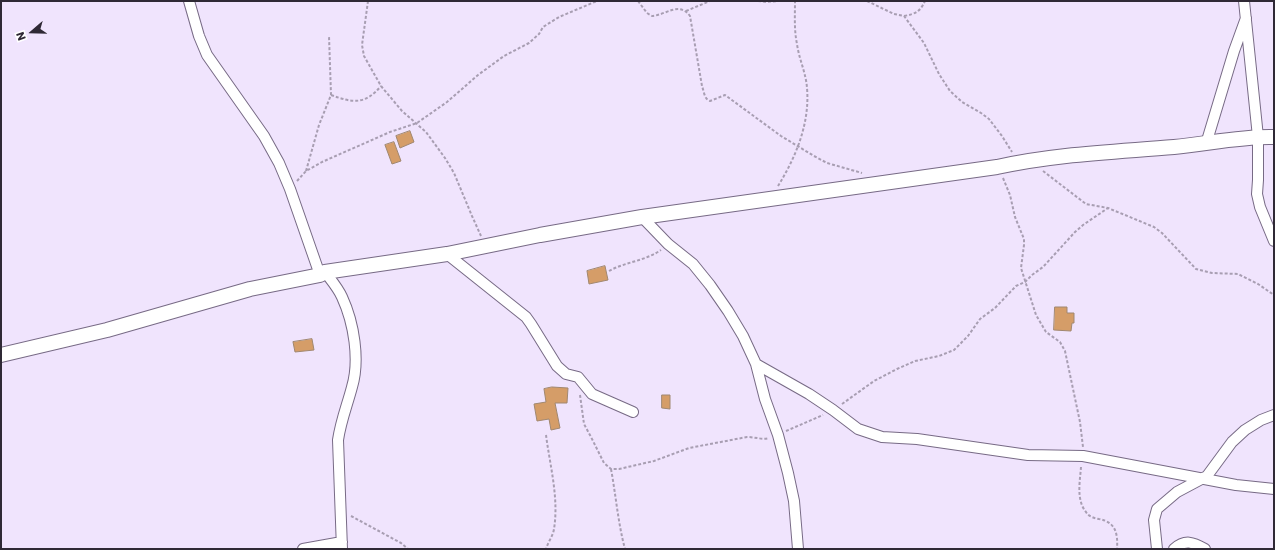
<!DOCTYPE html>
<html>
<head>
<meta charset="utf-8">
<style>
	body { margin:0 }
	#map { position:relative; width:1275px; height:550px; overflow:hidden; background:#f0e4fd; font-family:Poppins,sans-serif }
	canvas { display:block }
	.frame { position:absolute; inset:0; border:2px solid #2f2935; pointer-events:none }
	.north { position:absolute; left:12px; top:12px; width:40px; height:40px; -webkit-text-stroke:3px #fff; paint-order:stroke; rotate:250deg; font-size:11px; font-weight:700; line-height:16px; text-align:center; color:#2f2935 }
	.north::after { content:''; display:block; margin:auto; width:14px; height:18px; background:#2f2935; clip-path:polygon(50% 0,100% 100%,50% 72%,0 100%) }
</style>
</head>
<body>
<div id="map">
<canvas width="1275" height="550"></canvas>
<div class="frame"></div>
<div class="north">N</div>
</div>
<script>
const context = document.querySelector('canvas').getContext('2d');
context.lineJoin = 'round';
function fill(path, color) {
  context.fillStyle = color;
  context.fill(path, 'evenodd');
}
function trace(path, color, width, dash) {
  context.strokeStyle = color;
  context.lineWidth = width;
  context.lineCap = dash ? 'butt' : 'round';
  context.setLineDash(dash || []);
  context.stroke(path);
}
const building = new Path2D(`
	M410,131L414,142L400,148L396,136Z
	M394,142L401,161L392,164L385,145Z
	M605,266L608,280L589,284L587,271Z
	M1055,307H1067V313H1074V323H1072L1071,331L1054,330Z
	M312,339L314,350L295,352L293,342Z
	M552,387L568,388L567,403H555L560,428L551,430L549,419L537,421L534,404L546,402L544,389Z
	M662,395H670V409L662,408Z`);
const path = new Path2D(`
	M368,1L362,45L364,56L381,86L402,111L426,132L445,158L454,173L472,216L481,236
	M638,1L647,13L652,16C666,15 679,1 690,16L702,86C704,91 704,99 710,101L725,95L781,136L814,156L827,163L862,173
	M758,1L766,2L778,1
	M867,1L894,14L904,16L924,43L939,74L950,91L962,102L981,113L989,119L1002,136L1012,152
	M686,11L710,1
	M904,16C915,14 920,12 925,1
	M331,95C353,103 365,105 381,86
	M306,171L319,125L331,95L329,36
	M1043,171L1086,204L1108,208L1154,227L1162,233L1196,269L1212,273L1238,274L1258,284L1274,295
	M1003,178L1010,195L1015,217L1024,239V245L1021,268L1036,315L1046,332L1060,342L1065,351L1080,422L1083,447
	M297,181L306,171L322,162L390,132L417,123L447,102L478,75L504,56L529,43L539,34L543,27L559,17L597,1
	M778,186C796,157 810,123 807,88C806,73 799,59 797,44C794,30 795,15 795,1
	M609,271C625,262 645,261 661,250
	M580,395L584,424L591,437L604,463L611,469H619L654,461L689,448L747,437C755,437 762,440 769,438
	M842,404L874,381L897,369L915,361L939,356L954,350L968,336L980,319L995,308L1016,286L1025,282L1032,275L1043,267L1075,232L1083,225L1108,208
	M786,431L823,415
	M546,435C550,466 559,498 554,529C553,536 548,542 546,549
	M1081,467C1080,481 1076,500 1086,512C1089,517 1094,518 1099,519C1116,522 1118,534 1117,549
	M611,469C616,496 618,523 625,549
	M351,516L401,543L408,549`);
const street = new Path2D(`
	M189,1L199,36L207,55L264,136L279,163L290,189L320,275
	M1244,1L1258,137V180L1257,194L1260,207L1274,241
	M1206,144L1234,51L1246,18
	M642,217L668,244L693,264L710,285L728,311L743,336L756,364L765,399L778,435L788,473L794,501L798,549
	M447,254L526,317L531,324L557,366L566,374L578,377L592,394L633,412
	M325,272C331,280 338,288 342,297C354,323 360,360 352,387C347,406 341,420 338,440L342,549
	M756,364L809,394L833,410L858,429L882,437L917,439L1028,455L1083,456L1236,485L1274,489
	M303,549L342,542
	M1157,549L1154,520L1157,509L1177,492L1207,476L1232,442L1245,430L1261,420L1274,415
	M1174,549C1185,539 1193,542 1205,549`);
const secondary = new Path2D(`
	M1,355L107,330L250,289L320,275L325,272L447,254L540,235L642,217L997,167C1055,154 1115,152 1174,147C1207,144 1241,136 1274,137`);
fill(building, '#d59d68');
trace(building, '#a08770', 1);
trace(street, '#776a85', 12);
trace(secondary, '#776a85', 16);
trace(path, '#a89eb2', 2, [3, 2]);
trace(street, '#fff', 10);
trace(secondary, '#fff', 14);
</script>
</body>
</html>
